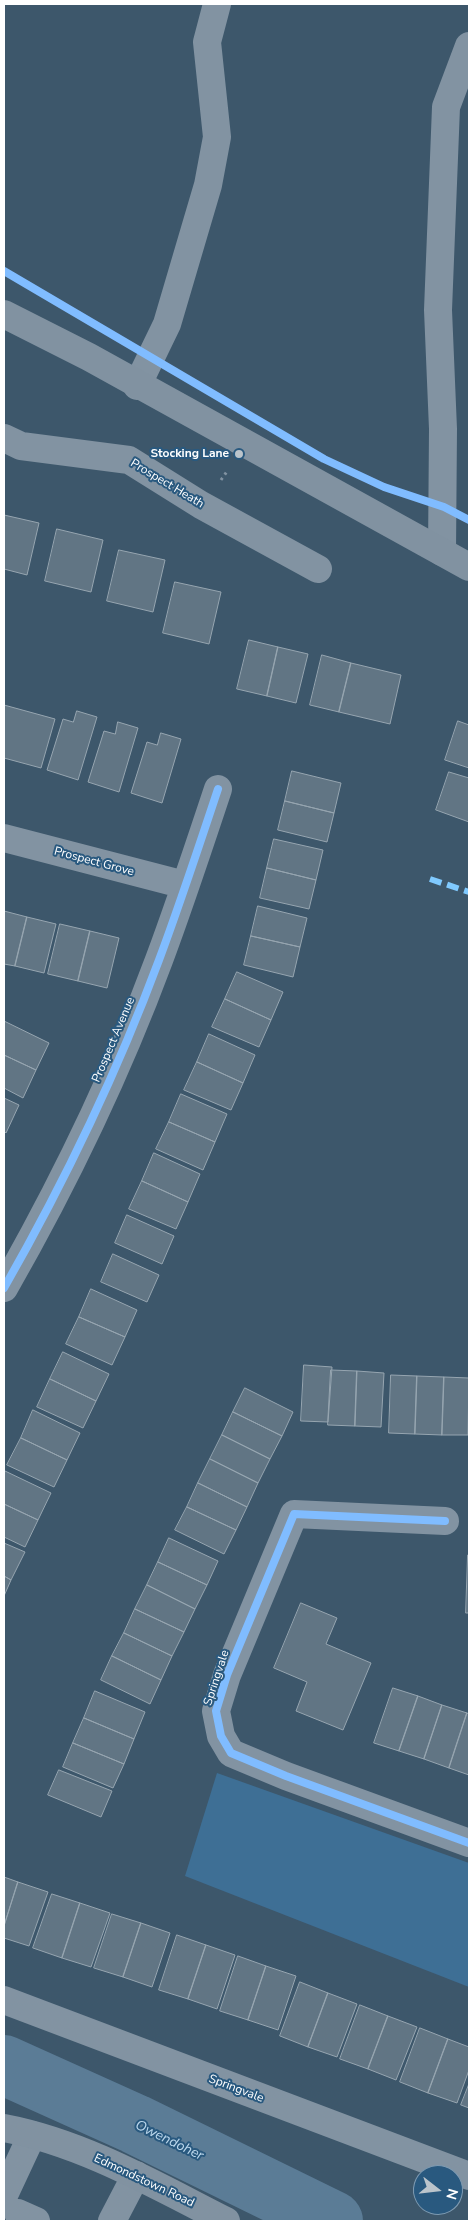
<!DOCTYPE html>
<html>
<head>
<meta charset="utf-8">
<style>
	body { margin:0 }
	#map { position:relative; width:473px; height:2225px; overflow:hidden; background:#3d576b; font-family:"Nunito Sans",sans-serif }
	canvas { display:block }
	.frame { position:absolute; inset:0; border:5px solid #fff; pointer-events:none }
	.north { position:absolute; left:413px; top:2165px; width:50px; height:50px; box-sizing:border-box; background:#29597f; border:1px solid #7f9bb2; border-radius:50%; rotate:106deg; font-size:14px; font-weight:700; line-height:20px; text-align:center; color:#fff }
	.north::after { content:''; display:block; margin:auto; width:18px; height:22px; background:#bbc4cb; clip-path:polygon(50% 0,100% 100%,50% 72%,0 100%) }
</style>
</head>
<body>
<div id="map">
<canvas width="473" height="2225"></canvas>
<div class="frame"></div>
<div class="north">N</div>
</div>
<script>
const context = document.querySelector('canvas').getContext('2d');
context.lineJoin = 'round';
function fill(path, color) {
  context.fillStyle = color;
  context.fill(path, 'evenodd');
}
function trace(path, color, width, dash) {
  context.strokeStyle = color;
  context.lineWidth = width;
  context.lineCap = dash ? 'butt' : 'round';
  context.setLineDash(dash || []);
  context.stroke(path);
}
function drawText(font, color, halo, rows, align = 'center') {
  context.font = font + ' "Nunito Sans",sans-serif';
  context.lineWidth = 4;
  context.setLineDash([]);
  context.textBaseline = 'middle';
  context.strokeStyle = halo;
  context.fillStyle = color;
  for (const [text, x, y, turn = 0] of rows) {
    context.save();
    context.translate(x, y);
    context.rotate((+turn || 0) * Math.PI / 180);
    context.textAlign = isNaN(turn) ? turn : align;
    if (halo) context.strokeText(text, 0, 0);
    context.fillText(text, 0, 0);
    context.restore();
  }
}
const green = new Path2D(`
	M217,1773L469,1863V1987L185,1876Z`);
const river = new Path2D(`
	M4,2065L135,2124L333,2221`);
const building = new Path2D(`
	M4,515L39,523L27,575L4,569Z
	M57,529L103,540L91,592L45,581Z
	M119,550L165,560L153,612L107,601Z
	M175,582L221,592L209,644L163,633Z
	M249,640L278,647L267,696L237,689Z
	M278,647L308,654L296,703L267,696Z
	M322,655L351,663L339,712L310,705Z
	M351,663L401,675L390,724L339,712Z
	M4,705L55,719L41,768L4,758Z
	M77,711L97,717L78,780L47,770L63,719L73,722Z
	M458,721L469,725V768L445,760Z
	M118,722L138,728L119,792L88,782L104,731L115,734Z
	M161,733L181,739L162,803L131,793L147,742L157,745Z
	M292,771L341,783L334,813L285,801Z
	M449,772L469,778V822L436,810Z
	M285,801L334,813L327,842L278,830Z
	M274,839L323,850L316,880L267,868Z
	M267,868L316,880L309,909L260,898Z
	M258,906L307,918L300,947L251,936Z
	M4,911L27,917L15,966L4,964Z
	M27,917L56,924L44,973L15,966Z
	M60,924L90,931L78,981L48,974Z
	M90,931L119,938L107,988L78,981Z
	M251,936L300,947L293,977L244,965Z
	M237,972L283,992L271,1020L225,999Z
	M225,999L271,1020L259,1047L212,1027Z
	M4,1021L49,1043L36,1070L4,1055Z
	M209,1034L255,1055L243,1083L197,1062Z
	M4,1055L36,1070L23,1098L4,1088Z
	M197,1062L243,1083L231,1110L184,1090Z
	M181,1094L227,1114L215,1142L169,1122Z
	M4,1098L19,1105L6,1133L4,1131Z
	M169,1122L215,1142L203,1170L156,1149Z
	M154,1153L200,1174L188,1202L142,1181Z
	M142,1181L188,1202L176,1229L129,1209Z
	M127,1215L174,1236L162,1264L115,1243Z
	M113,1254L159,1275L147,1302L101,1282Z
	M91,1289L137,1310L125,1337L79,1317Z
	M79,1317L125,1337L112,1365L66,1344Z
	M63,1352L109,1374L96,1401L50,1379Z
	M304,1365L332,1367L328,1422L301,1421Z
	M331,1370L357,1371L355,1426L328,1425Z
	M357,1371L384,1373L381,1427L355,1426Z
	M391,1375L417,1376L415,1434L389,1433Z
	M417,1376L444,1377L442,1435L415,1434Z
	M444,1377L469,1378L468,1435H442Z
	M50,1379L96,1401L83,1428L37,1407Z
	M245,1388L293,1412L282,1436L233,1412Z
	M33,1410L80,1433L67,1460L21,1438Z
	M233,1412L282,1436L270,1459L222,1435Z
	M222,1435L270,1459L258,1483L210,1459Z
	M21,1438L67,1460L54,1487L7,1465Z
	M210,1459L258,1483L247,1507L198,1483Z
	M5,1471L51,1493L38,1520L4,1504Z
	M198,1483L247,1507L236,1530L187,1507Z
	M4,1504L38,1520L25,1547L4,1537Z
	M187,1507L236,1530L224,1554L175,1530Z
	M169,1538L218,1561L207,1585L158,1562Z
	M4,1543L25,1552L11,1580L4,1576Z
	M468,1555H469V1613H466Z
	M158,1562L207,1585L195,1609L147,1585Z
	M4,1576L11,1580L4,1596Z
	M147,1585L195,1609L184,1632L135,1609Z
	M301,1603L337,1618L326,1644L371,1663L343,1730L296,1711L307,1682L274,1668Z
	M135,1609L184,1632L172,1656L124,1633Z
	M124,1633L172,1656L161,1680L112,1656Z
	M112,1656L161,1680L150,1704L101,1680Z
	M393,1688L418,1696L399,1751L374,1743Z
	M95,1691L145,1712L134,1739L84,1718Z
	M418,1696L442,1705L424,1759L399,1751Z
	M442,1705L467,1713L449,1768L424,1759Z
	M467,1713L469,1714V1775L449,1768Z
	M84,1718L134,1739L124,1764L73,1743Z
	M73,1743L124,1764L113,1788L63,1767Z
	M59,1770L112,1791L101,1817L48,1795Z
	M4,1877L18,1882L4,1926Z
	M18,1882L48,1892L29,1946L4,1938V1926Z
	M52,1894L80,1903L62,1958L33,1948Z
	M80,1903L110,1913L91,1967L62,1958Z
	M112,1914L141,1923L123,1977L94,1968Z
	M141,1923L170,1933L152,1987L123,1977Z
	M177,1935L206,1945L188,1999L159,1990Z
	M206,1945L235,1955L217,2009L188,1999Z
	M238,1956L266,1966L248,2020L220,2011Z
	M266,1966L296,1976L278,2030L248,2020Z
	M300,1982L328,1993L308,2047L280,2036Z
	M328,1993L357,2004L337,2057L308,2047Z
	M360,2005L388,2016L368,2069L340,2059Z
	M388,2016L417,2027L396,2080L368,2069Z
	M420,2028L448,2039L428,2093L400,2082Z
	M448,2039L469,2047V2070L457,2103L428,2093Z
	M469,2084V2108L461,2105Z`);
const path = new Path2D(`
	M221,480L228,470`);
const minor = new Path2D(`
	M137,386L167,324L208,185L217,137L207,42L217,4
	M4,438L21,446L129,460L201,505L318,569
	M442,552L443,429L438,310L446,107L469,46
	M4,838L185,885
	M4,1288C64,1183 117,1073 159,960C180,904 199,846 218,789
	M445,1521L294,1514L227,1675L216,1711L221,1736L231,1753L286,1776L469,1843
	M4,2000L469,2176
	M4,2195L32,2135
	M18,2213L36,2221
	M112,2221L136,2175`);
const major = new Path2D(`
	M4,314L89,357L469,567
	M4,2128C83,2143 155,2185 226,2221`);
const quiet = new Path2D(`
	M430,879L469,892`);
const cycleway = new Path2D(`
	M4,271L324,459L384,487L444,507L469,520
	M4,1288C64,1183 117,1073 159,960C180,904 199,846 218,789
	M445,1521L294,1514L227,1675L216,1711L221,1736L231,1753L286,1776L469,1843`);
const markers = [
	[239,454,5,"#bbc4cb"]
];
const poiNames = [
	["Stocking Lane",229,454]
];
const streetNames = [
	["Prospect Heath",167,484,31],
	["Prospect Grove",94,862,15],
	["Prospect Avenue",114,1040,-67],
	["Springvale",217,1678,-72],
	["Springvale",236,2089,21],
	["Edmondstown Road",144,2181,25]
];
const waterNames = [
	["Owendoher",169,2141,26]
];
fill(green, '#3e6f95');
trace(river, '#5b7c96', 60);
fill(building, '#617584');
trace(building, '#96a5b0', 1);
trace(path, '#8293a2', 3, [2.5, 4]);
trace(minor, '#8293a2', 28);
trace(major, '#8192a1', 28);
trace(quiet, '#80caff', 6, [12, 6]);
trace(cycleway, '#80bcff', 8);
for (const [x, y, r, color] of markers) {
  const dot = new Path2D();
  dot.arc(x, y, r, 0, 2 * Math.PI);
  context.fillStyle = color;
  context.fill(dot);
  trace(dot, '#29597f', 2);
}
drawText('bold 12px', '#fff', '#29597f', poiNames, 'right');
drawText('12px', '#fff', '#29597f', streetNames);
drawText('italic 14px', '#bcd8ed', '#29597f', waterNames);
</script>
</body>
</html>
